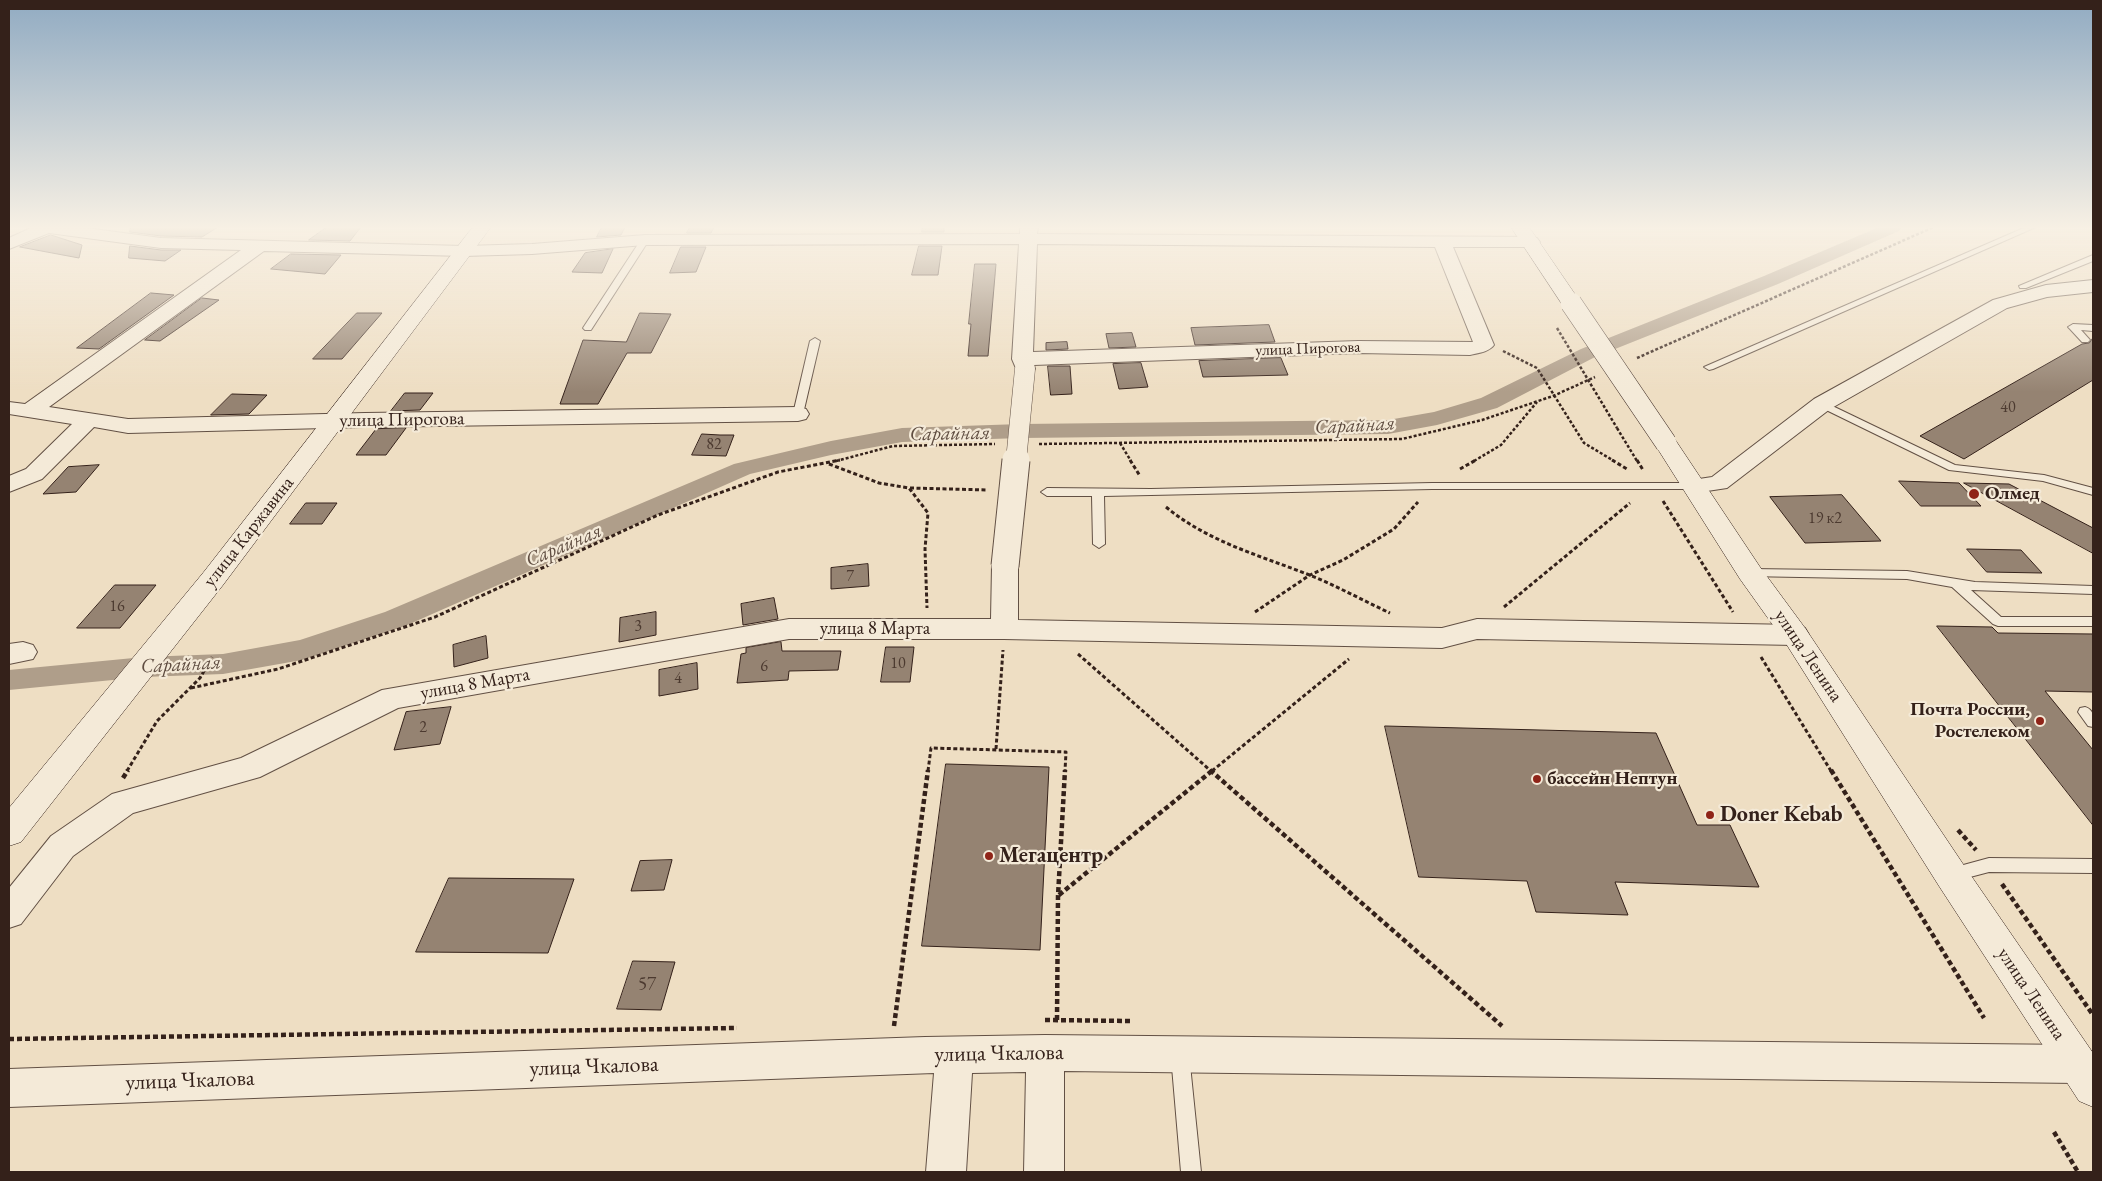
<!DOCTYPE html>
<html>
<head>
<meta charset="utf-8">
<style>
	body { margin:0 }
	#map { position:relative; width:2102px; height:1181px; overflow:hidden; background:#eedec3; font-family:"EB Garamond",serif }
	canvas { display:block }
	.frame { position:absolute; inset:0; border:10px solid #34211a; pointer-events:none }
</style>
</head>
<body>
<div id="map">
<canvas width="2102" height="1181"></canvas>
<div class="frame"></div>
</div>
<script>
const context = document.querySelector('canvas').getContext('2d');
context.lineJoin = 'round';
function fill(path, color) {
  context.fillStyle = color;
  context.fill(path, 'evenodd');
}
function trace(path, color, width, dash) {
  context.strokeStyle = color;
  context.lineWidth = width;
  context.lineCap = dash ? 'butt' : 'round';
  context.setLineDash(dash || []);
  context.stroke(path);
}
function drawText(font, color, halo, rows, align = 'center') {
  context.font = font + ' "EB Garamond",serif';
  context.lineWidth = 4.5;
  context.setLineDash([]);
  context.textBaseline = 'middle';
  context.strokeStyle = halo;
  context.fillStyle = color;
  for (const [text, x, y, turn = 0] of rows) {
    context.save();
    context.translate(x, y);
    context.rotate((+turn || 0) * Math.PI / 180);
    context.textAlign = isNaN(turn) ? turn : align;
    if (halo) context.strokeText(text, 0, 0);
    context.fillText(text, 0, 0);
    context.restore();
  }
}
const canal = new Path2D(`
	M1879,227H1902L1899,231L1778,284L1595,357L1497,408L1437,425L1388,434L1021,438L902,442L831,455L750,474L405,626L302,660L223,674L144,677L9,690V670L144,657L223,654L300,640L385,612L734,464L831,441L902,428L1021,424L1388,420L1434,412L1481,398L1581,349L1764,276Z`);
const building = new Path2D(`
	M131,227H218L202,237L161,236L130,232Z
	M327,227H361L350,241L309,240Z
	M602,227H625L621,235L597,237Z
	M690,227H714L711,233H687Z
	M923,227H944V232H922Z
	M51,235L82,245L79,258L20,247Z
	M130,246L161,250H181L165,261L129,258Z
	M919,246H942L938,275H912Z
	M681,247H706L696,272L670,273Z
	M613,249L602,273L572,272L585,253Z
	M291,254L341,255L325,274L271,269Z
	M975,264H996L988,356H968L971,324H969Z
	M151,293L174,295L99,349L77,348Z
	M202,298L219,300L160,341L145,340Z
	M357,313H382L342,359H313Z
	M640,313L671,314L651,353H627L598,404H560L583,340L626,342Z
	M1269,325L1275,342L1195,345L1191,328Z
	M1132,333L1136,347L1109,348L1106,334Z
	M2093,338V380L1964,459L1920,436L2082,344L2089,343Z
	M1067,342L1068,349L1046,350V343Z
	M1281,358L1288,375L1203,377L1199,361Z
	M1141,363L1148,387L1119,389L1113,364Z
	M1048,366H1070L1072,394L1051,395Z
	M405,393H433L420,410L391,411Z
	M232,394L267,395L249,414L211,415Z
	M406,428L386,455H356L376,429Z
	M702,434L720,435H734L726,456L692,455Z
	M99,465L76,492L43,494L68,467Z
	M1899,481L1959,483L1981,506H1921Z
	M1964,483L2009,484L2093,528V553Z
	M1842,495L1881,541L1805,543L1770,497Z
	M306,503H337L322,524H290Z
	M1967,549L2021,550L2042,573L1987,572Z
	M868,564L869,586L831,589V568Z
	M115,585H156L120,628H77Z
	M774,598L778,619L743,625L741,604Z
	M656,612V635L619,642L620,618Z
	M1937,626L1992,627L1998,633L2093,634V692L2045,691L2093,750V825Z
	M486,636L488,658L454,667L453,645Z
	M781,642L782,651H841L838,670L789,671L788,680L737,683L741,654L746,653V648Z
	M886,647H914L910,682H881Z
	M697,663L698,689L659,696V670Z
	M451,707L440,744L394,750L406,712Z
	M1385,726L1656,733L1697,825H1730L1759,887L1615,882L1628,915L1536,912L1527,881L1419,877Z
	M946,764L1049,767L1040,950L922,946Z
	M672,860L664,890L631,891L640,861Z
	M449,878L574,879L548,953L416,952Z
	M633,961L675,962L661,1010L617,1009Z`);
const pathFar2 = new Path2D(`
	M1503,351L1537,368L1584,443L1614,461
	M1637,358L1934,227
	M1617,428L1637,461
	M1120,443L1131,461
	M1039,444L1402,439L1482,420L1553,396L1595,377
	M836,461L893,446L995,444
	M1474,461L1501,445L1537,402`);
const pathFar1 = new Path2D(`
	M1130,460L1140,476
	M1612,460L1627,469
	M1637,460L1643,470
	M829,464L879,483L909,488L928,513L925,549L927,608
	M1460,469L1476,460
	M910,488L988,490
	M1663,501L1733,612
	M1166,507C1207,541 1258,555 1307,574C1335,585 1362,600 1390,613
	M1504,607L1630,503
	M1255,612L1310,575L1343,560L1394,529L1418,502
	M1078,654L1211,771
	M1761,657L1831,771
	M191,688L278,669L435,617L658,515L778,472L840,460
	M996,749L1003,650
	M127,771L157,721L200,678L212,657
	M928,771L931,748L1066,752L1065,771
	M1212,771L1349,659`);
const path = new Path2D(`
	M1210,770L1502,1026
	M1831,770L1984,1018
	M123,778L128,770
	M1958,830L1976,850
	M2002,884L2093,1015
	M1059,895L1213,770
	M1045,1020L1131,1021
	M1057,1020L1058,896L1065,770
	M894,1026L928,770
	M9,1039L737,1028
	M2054,1132L2078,1172`);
const lane = new Path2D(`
	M2026,227H2036L1713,369L1709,370L1704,367Z
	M642,238L649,240L591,330H585L583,328Z
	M2093,255V261L2026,288H2020L2019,286Z
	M2073,324L2093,325V331L2081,330L2090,340L2088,342H2082L2070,329L2068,327Z
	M815,338L820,341L803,414L798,417L793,414L810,341Z
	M1822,401L1955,465L2044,475L2093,488V495L2043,481L1949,470L1818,406L1817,404Z
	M1432,483H1694L1700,486L1694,489H1432L1104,496L1105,544L1099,548L1093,544L1092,496H1047L1041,492L1047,488L1151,489Z
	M1750,569L1907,571L1975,582L2093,586V594L1971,590L2001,617H2093V626H1998L1993,624L1952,587L1907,579L1746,576L1744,573Z
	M2085,707C2095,710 2093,718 2093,727L2088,726L2078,712L2080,708Z
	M1989,858L2093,859V873L1989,872L1951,882L1945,880L1943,875L1945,870Z
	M1180,1046L1186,1049L1189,1055L1201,1172H1181L1171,1055L1174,1049Z`);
const street = new Path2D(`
	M33,227H79L161,238L464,246L532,244L645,235L1020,234V227H1038L1037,234L1531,237L1537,238L1540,242L1537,246L1531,247H1453L1494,345C1489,352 1478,353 1470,355L1358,353L1034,365L1035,369L1032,373L1025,375L1018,373L1012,359L1019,244L645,245L532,254L464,256L264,251L49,407L128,419L365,413L798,407L806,409L809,414L806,419L798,421L365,427L128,433L94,427L42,479L9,492V476L26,469L72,424L9,414V402L25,404L241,250L161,248L49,233L9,249V238ZM1037,244L1435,247L1473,342L1358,341L1033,352Z
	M2093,280V292L2047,297L2007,308L1830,409L1727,488L1694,493L1686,491L1682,486L1686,481L1712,477L1814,399L1993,300L2046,285Z
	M1005,557L1014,560L1018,566V620L1442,628L1477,619L1795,625L1805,628L1809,635L1805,642L1795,645L1477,639L1442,648L1004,639H789L398,708L260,777L133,813L73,856L21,924L9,928V888L51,836L112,794L241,758L382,690L789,619H991L992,566L996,560Z
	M23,642L33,645L37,652L33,659L9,664V644Z
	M1045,1035L2078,1045L2091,1051C2095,1058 2095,1070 2091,1077L2078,1083L1064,1071V1172H1024L1026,1072L972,1073L966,1172H926L934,1073L9,1107V1069L925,1037Z`);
const secondary = new Path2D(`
	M473,227H491L223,585L21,842L9,846V808L203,573Z
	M1511,227H1529L1581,303L1578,307L1571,309L1564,307Z
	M1666,436L1674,438L1760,567L1805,628L1963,864L2093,1053V1107L2079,1101L1939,886L1785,642L1740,579L1654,443L1658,438Z`);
const pathBridge = new Path2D(`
	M1557,328L1617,428`);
const streetBridgeFar1 = new Path2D(`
	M1016,461L1025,369`);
const streetBridge = new Path2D(`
	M1005,566L1016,460`);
const secondaryBridge = new Path2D(`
	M1571,303L1666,443`);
const markers = [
	[1974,494,6,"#8f2418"],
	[2040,721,5,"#8f2418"],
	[1537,779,5,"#8f2418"],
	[1710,815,5,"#8f2418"],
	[989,856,5,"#8f2418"]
];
const farStreetnames = [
	["улица Пирогова",1308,349,-2]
];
const numberNames = [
	["40",2008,408],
	["82",714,445],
	["19 к2",1825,519],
	["7",850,577],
	["16",117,607],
	["3",638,627],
	["10",898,664],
	["6",764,667],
	["4",678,679],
	["2",423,728]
];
const streetNames = [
	["улица Пирогова",402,420,-1],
	["улица Каржавина",249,532,-52],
	["улица 8 Марта",875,629],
	["улица Ленина",1808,656,56],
	["улица 8 Марта",475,684,-10],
	["улица Ленина",2031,994,56]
];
const poiNames = [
	["Олмед",1985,494],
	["Почта России,",2030,710,"right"],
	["Ростелеком",2030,732,"right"],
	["бассейн Нептун",1547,779]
];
const nearNumbernames = [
	["57",647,985]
];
const waterNames = [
	["Сарайная",1355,426,-3],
	["Сарайная",950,434,-1],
	["Сарайная",564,546,-23],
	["Сарайная",181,665,-3]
];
const nearPoinames = [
	["Doner Kebab",1720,815],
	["Мегацентр",999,856]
];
const nearStreetnames = [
	["улица Чкалова",999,1054,-1],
	["улица Чкалова",594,1067,-2],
	["улица Чкалова",190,1081,-2]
];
fill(canal, '#af9e8a');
fill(building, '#958372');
trace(building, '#34211a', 1);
trace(lane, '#625044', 2);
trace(street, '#625044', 2);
trace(secondary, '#34211a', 1);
trace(pathFar2, '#34211a', 2.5, [3, 2]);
trace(pathFar1, '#34211a', 3, [4, 2.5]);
trace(path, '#34211a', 4.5, [5, 3]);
fill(lane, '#f4ead8');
fill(street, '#f4ead8');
fill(secondary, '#f4ead8');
trace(streetBridgeFar1, '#625044', 21, []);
trace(streetBridge, '#625044', 29, []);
trace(secondaryBridge, '#34211a', 22, []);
trace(pathBridge, '#34211a', 2.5, [3, 2]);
trace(streetBridgeFar1, '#f4ead8', 20);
trace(streetBridge, '#f4ead8', 27);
trace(secondaryBridge, '#f4ead8', 21);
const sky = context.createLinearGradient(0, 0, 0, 392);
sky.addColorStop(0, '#91abc2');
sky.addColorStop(0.58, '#f7f0e4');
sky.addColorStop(1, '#f7f0e400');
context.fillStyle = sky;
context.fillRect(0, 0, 2102, 392);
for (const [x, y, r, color] of markers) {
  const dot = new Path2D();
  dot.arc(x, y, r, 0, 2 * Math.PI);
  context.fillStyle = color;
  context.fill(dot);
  trace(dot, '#f4ead8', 2);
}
drawText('16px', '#34211a', '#f4ead8', farStreetnames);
drawText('16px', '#4c3a30', null, numberNames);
drawText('19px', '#34211a', '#f4ead8', streetNames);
drawText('bold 19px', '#34211a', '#f4ead8', poiNames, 'left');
drawText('19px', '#4c3a30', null, nearNumbernames);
drawText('italic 20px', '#5f4d41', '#f4ead8', waterNames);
drawText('bold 22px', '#34211a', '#f4ead8', nearPoinames, 'left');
drawText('22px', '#34211a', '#f4ead8', nearStreetnames);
</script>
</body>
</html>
